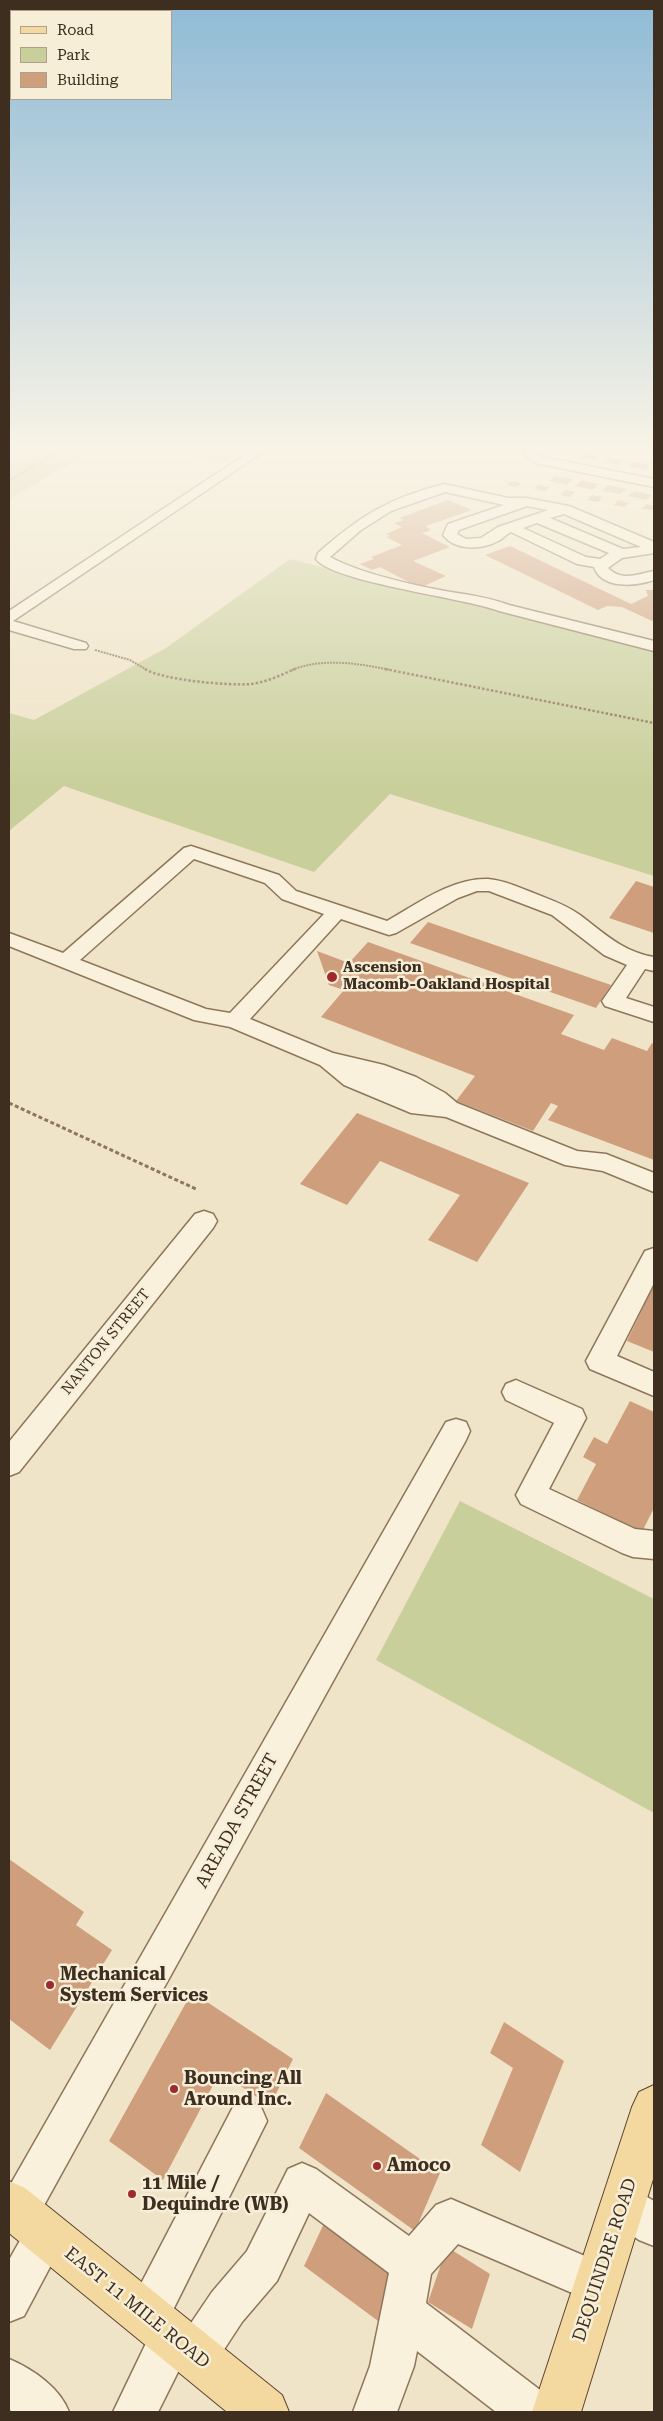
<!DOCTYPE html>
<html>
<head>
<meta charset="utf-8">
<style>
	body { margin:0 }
	#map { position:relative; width:663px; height:2421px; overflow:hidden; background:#f0e4c8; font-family:"Roboto Serif",serif }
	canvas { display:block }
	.frame { position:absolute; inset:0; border:10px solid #3d2e20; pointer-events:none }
	.legend { position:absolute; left:10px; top:10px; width:162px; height:90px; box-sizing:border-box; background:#f7eed8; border:1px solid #ada18e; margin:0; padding:6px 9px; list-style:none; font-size:15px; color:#3d2e20 }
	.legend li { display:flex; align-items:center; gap:10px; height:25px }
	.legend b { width:25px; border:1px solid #ada18e }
</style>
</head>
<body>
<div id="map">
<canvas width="663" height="2421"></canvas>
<div class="frame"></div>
<ul class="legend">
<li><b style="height:6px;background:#f3d9a0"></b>Road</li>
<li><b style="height:14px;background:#c9cf9b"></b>Park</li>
<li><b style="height:14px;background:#cf9f7d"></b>Building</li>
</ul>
</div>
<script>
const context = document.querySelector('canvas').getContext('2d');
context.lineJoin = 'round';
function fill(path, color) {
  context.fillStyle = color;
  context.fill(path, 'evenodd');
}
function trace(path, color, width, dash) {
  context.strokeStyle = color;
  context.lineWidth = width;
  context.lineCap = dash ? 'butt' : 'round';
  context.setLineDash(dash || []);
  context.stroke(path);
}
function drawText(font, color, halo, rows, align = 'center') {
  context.font = font + ' "Roboto Serif",serif';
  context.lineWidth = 5;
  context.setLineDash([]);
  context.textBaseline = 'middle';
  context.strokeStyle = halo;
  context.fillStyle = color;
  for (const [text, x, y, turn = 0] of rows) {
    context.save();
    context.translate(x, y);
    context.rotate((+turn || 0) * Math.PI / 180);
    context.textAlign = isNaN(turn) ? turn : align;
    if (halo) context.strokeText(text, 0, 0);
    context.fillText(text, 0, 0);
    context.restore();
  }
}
const green = new Path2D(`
	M9,448H97L9,499Z
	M151,448H248L223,464Z
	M290,559L654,651V876L390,794L314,872L64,786L9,831V713L34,720L166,648Z
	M460,1501L654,1599V1813L376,1660Z`);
const building = new Path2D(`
	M561,448H563L578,451L573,455L556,452Z
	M584,452L600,456L595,460L578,457Z
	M608,457L624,460L619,465L603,462Z
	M633,462L650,465L645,470L628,466Z
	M555,476L573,479L567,485L549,481Z
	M581,480L599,484L593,490L575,486Z
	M511,481L522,483L516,487L506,485Z
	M538,485L550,487L545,491L534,489Z
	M608,485L626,489L620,494L602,491Z
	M565,490L575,492L570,497L560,495Z
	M634,491L652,495L646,500L628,496Z
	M592,495L603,497L598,502L587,500Z
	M448,500L472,510L426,526L431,530L422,533L450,547L413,561L446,576L420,588L380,567L372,570L360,564L374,559L371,557L402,545L386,537L390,536L386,534L402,527L394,523L404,520L399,518Z
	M618,500L629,503L624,507L614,505Z
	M646,504L654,506V510L642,509Z
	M510,546L631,604L648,596L646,590H654V620L652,621L622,607L607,606L598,610L485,555Z
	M636,881L654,887V933L609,918Z
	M428,922L611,985L596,1008L410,943Z
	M368,942L574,1015L561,1034L604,1050L612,1038L647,1051L652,1043L654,1044V1160L548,1120L558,1106L551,1103L533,1131L456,1101L475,1076L321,1017L344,990L329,985L317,951L349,963Z
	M357,1113L529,1183L477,1262L428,1240L460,1195L380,1161L347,1205L300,1184Z
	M652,1289L654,1290V1352L627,1341Z
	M630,1401L654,1412V1508L642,1532L577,1500L596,1464L583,1457L594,1437L607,1444Z
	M9,1859L84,1912L76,1925L112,1950L50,2050L9,2019Z
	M192,1992L293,2059L270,2106L220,2072L163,2180L109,2141Z
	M504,2022L564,2061L520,2172L481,2145L513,2068L490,2053Z
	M326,2093L440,2173L415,2231L299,2148Z
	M327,2217L400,2269L378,2321L304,2266Z
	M447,2247L490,2274L472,2329L428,2302Z`);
const pathFar2 = new Path2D(`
	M9,481L63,448
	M95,650L130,660L147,670
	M292,670C323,657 360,664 391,670`);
const pathFar1 = new Path2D(`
	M145,669C162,680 230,686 251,684C267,682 281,675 295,669
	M385,669L654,723`);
const path = new Path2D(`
	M9,1103L196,1189`);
const minor = new Path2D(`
	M255,448H269L13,621L86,643L88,646L86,649H74L9,630V611Z
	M528,448H540L537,454L543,457L654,479V487L535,463L524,455Z
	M444,484L508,498H526L569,506L654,542V553L622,558L608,568C622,582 638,574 654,571V580C636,586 602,590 594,567L577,564L511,532C506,534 503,539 498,541C482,550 455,551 443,535L448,524L504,505L445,492L391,511L361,530L330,557C359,573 413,585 445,591C468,595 488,597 509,605L654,641V651L499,611C466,598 332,582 316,559L318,553C360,516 389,498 444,484ZM527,506L548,510L498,527L481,538L466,539L457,534L459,530ZM564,514L641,547L623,549L550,518ZM537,523L609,553L600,559L586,557L523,528Z
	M191,846L279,875L296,891L387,921C417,904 451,878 488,879C503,880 518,887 531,892C548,899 565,904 580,915C604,933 623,952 654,957V971L645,969L626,998L654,1007V1022L605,1006L602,1001L627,965L604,955L552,915L489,891H477L458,898L396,933L389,935L341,919L250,1019L333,1053L384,1065L416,1077L445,1093L457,1103L577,1151L606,1154L654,1173V1192L603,1171L565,1165L446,1117L411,1113L344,1085L320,1065L230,1027L194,1020L9,946V933L63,953L184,848ZM194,859L265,883L282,899L324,914L230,1013L206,1009L80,960Z
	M204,1211L213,1214L217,1221L213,1228L19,1472L9,1476V1442L195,1214Z
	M654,1248V1283L617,1356L654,1372V1396L590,1369L586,1361L645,1251Z
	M516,1380L582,1409L586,1418L549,1489L635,1529L654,1531V1559L633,1557L622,1553L521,1504L516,1495L554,1423L506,1400L502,1392L506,1384Z
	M456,1419L466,1422L470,1431L466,1440L37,2218L46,2214L61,2220L67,2235L24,2316L9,2322V2260L27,2228L18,2232L9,2228V2187L446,1422Z
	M247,2101L261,2107L267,2121L170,2316L187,2322L189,2326L212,2292L247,2251L288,2169L302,2163L316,2169L409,2236L436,2205L451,2199L613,2268L619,2283L613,2298L598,2304L458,2244L431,2274L426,2303L548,2396L554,2412H496L417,2351L414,2366L397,2412H353L370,2366L389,2273L309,2213L277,2281L242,2322L210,2371L195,2378L179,2370L158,2412H113L149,2337L132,2331L125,2316L132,2301L233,2107Z
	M623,2183L654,2201V2246L639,2240L608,2219L602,2204L608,2189Z
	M9,2359C33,2369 60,2388 69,2412H12L9,2409Z`);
const major = new Path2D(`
	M654,2085V2176L581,2412H532L632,2107L639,2092Z
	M9,2181L25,2188L282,2395L289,2412H227L9,2233Z`);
const markers = [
	[332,977,6,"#9e2a2b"],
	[50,1985,5,"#9e2a2b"],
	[174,2089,5,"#9e2a2b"],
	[377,2166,5,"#9e2a2b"],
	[132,2194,5,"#9e2a2b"]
];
const poiNames = [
	["Ascension",343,968],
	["Macomb-Oakland Hospital",343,985]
];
const streetNames = [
	["NANTON STREET",106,1342,-51]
];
const nearStreetnames = [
	["AREADA STREET",237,1821,-61],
	["DEQUINDRE ROAD",605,2260,-72],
	["EAST 11 MILE ROAD",137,2308,39]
];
const nearPoinames = [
	["Mechanical",60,1975],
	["System Services",60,1996],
	["Bouncing All",184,2079],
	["Around Inc.",184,2100],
	["Amoco",387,2166],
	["11 Mile /",142,2184],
	["Dequindre (WB)",142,2205]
];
fill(green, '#c9cf9b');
fill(building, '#cf9f7d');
trace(minor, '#8d765c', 3);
trace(major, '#5b4430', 2);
trace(pathFar2, '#8d765c', 2, [2, 1]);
trace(pathFar1, '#8d765c', 2.5, [2.5, 2]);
trace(path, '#8d765c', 3, [4, 2.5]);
fill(minor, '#faf1dc');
fill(major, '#f3d9a0');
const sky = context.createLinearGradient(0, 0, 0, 787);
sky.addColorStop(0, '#8fbad6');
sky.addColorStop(0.57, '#f8f3e6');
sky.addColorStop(1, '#f8f3e600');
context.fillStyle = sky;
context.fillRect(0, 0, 663, 787);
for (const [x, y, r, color] of markers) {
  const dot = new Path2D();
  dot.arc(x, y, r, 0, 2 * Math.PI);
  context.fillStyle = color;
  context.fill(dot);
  trace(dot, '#f7eed8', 2);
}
drawText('bold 15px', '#3d2e20', '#f7eed8', poiNames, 'left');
drawText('15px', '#3d2e20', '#f7eed8', streetNames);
drawText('18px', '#3d2e20', '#f7eed8', nearStreetnames);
drawText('bold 18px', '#3d2e20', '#f7eed8', nearPoinames, 'left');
</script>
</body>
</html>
